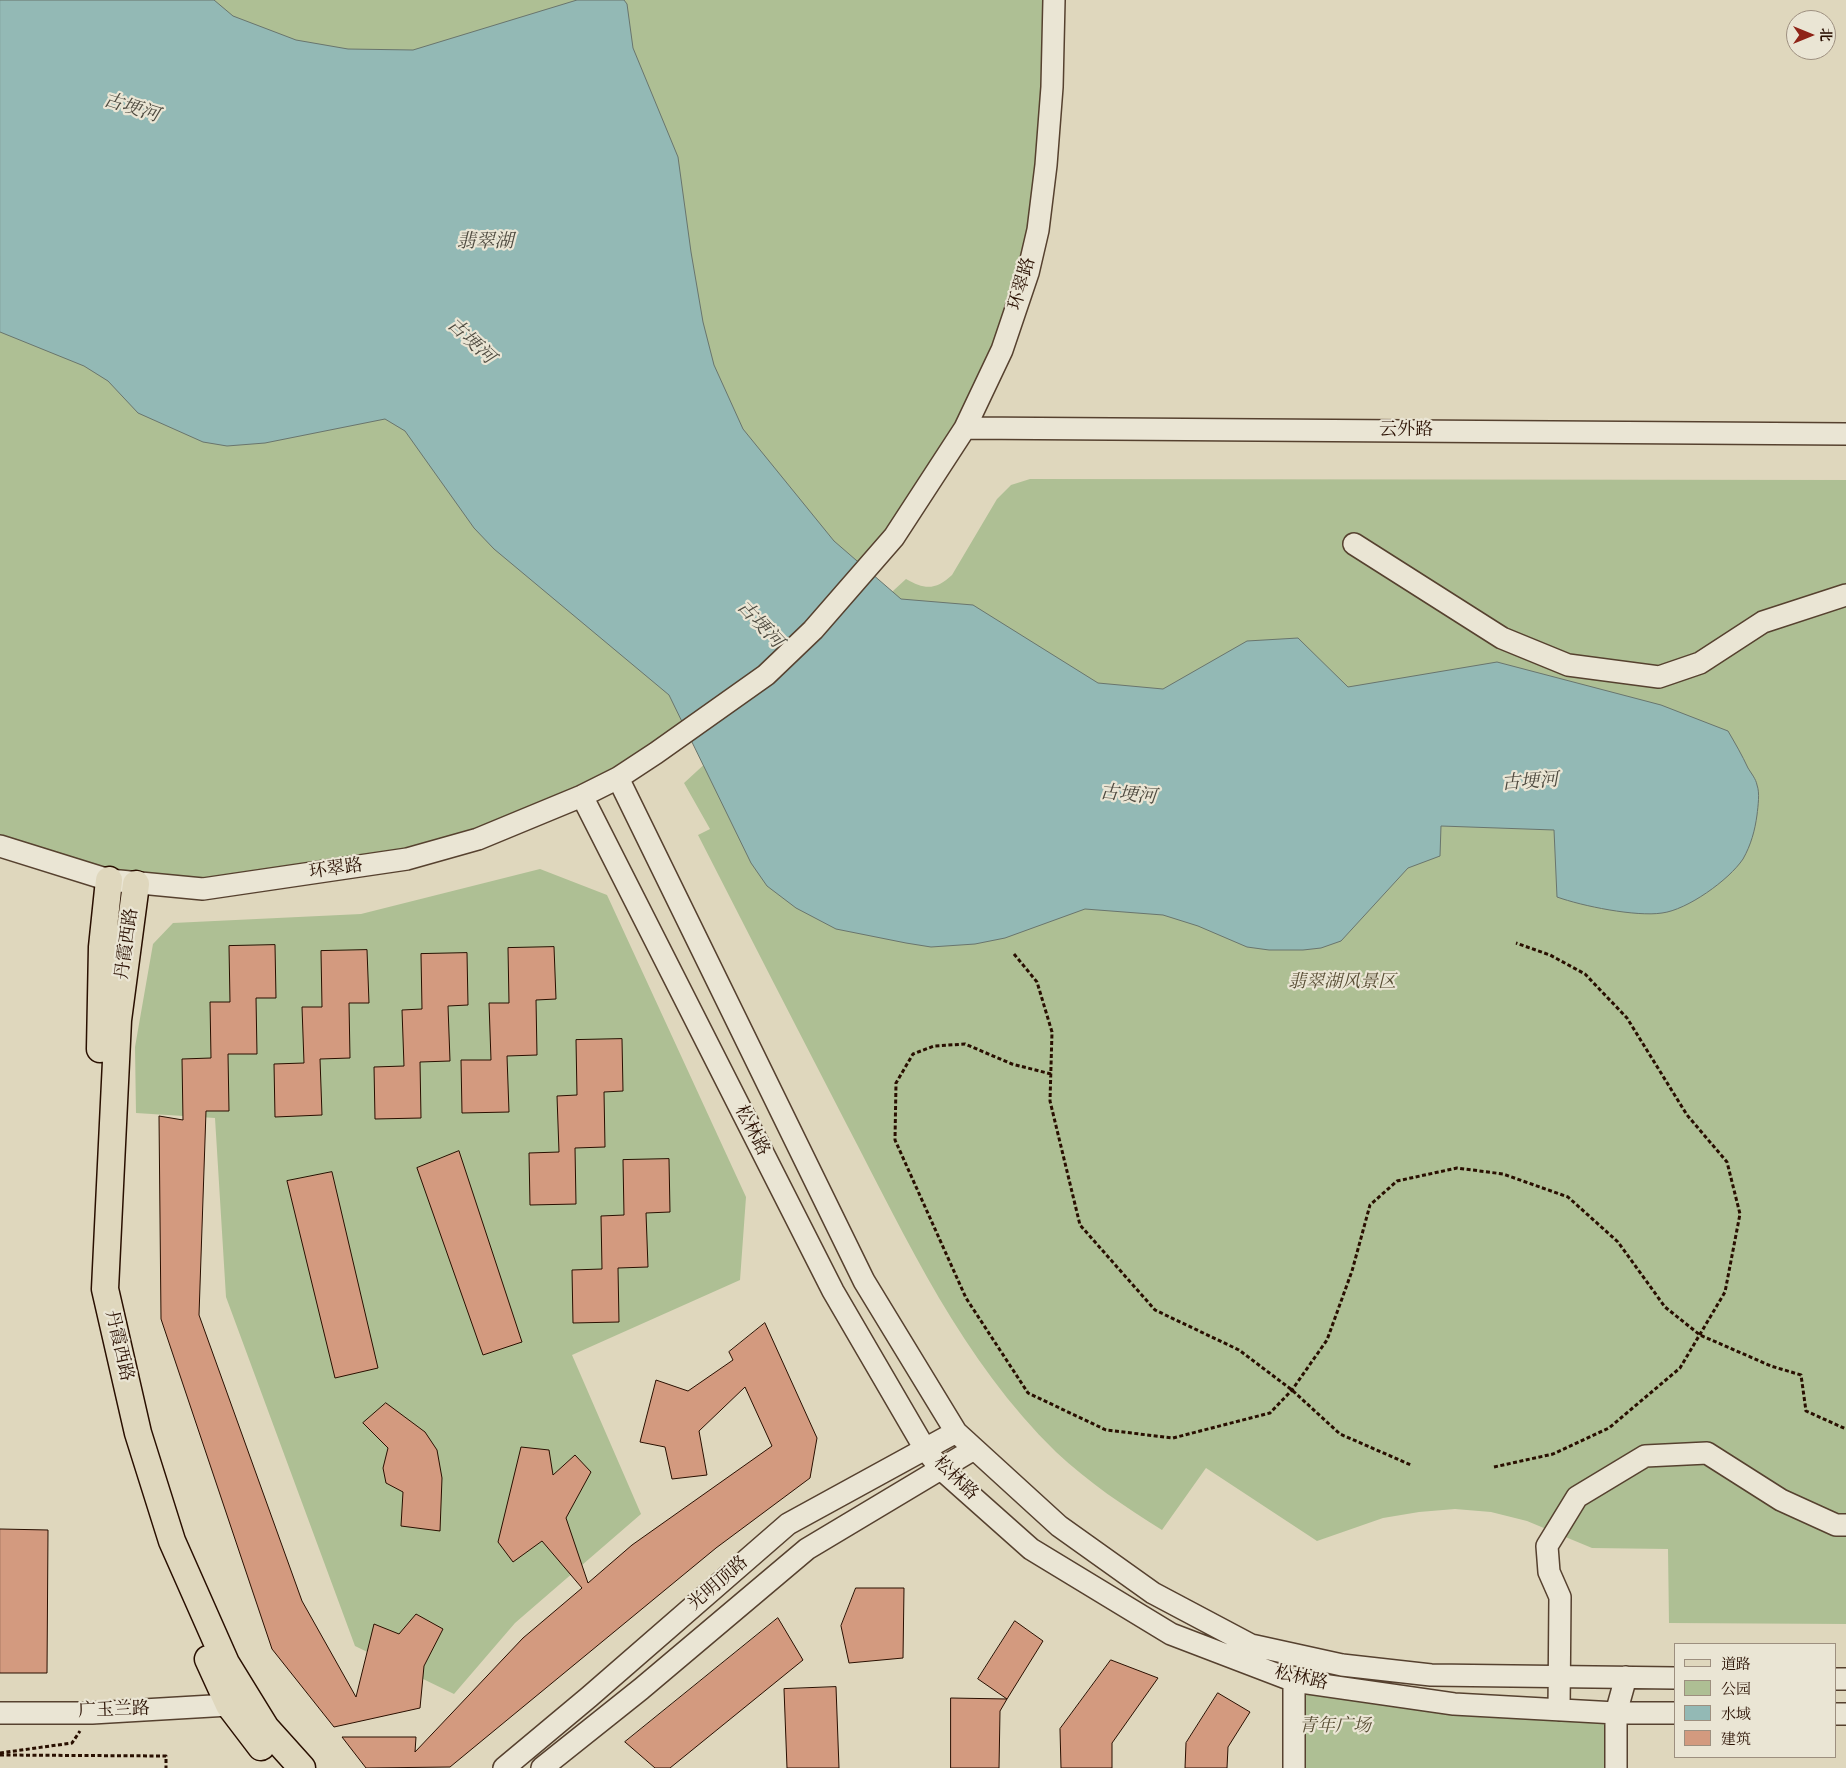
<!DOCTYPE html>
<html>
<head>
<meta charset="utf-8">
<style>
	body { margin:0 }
	#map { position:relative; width:1846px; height:1768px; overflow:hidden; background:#dfd7bd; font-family:"IM FELL Double Pica","Noto Serif SC",serif }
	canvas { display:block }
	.legend { position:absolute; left:1674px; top:1643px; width:162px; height:115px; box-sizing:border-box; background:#eae5d4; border:1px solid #9d8f7f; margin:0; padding:6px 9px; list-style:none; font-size:15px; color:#290f00 }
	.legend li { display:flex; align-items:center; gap:10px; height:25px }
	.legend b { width:25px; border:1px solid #9d8f7f }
	.north { position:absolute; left:1786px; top:10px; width:50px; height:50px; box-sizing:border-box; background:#eae5d4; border:1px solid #9d8f7f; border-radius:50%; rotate:90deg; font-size:14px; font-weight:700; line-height:20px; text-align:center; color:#290f00 }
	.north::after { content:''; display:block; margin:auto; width:18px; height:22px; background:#8f2418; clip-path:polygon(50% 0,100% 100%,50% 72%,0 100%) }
</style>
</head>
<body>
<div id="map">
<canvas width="1846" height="1768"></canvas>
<ul class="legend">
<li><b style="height:6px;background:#dfd7bd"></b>道路</li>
<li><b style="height:14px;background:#aebf94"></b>公园</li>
<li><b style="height:14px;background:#93b9b5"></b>水域</li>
<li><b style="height:14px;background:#d39a7f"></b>建筑</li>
</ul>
<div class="north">北</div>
</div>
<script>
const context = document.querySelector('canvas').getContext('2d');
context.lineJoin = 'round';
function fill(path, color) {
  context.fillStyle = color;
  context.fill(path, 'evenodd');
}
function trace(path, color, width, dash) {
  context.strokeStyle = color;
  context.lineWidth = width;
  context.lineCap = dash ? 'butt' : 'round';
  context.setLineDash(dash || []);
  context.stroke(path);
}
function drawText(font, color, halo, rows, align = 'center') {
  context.font = font + ' "IM FELL Double Pica","Noto Serif SC",serif';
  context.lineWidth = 4.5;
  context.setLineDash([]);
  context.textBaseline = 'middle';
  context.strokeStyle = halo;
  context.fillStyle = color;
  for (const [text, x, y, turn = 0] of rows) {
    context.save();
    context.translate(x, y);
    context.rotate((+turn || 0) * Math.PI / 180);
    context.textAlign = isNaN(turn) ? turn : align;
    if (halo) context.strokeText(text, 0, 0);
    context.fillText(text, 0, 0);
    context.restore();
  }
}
const green = new Path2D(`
	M0,0H1054L1052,87L1015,313L894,537L656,753L478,839L203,889L0,846Z
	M1030,479L1846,480V1624L1669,1623L1668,1549L1592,1548L1527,1521L1491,1512L1455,1509L1419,1512L1383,1518L1317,1541L1206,1468L1162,1530C1125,1507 1088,1482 1056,1452C962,1360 908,1242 848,1127C798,1030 748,933 698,835L710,829L684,783L906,579C925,590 936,590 952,575L997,499L1011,485Z
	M540,869L607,895L746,1197L740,1280L572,1355L641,1514L515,1623L454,1694L355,1646L226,1297L215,1118L136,1113L135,1047L153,944L173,923L361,914Z
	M1294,1681L1616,1713V1768H1294Z`);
const water = new Path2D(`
	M0,0H214L233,16L296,40L348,49L413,50L577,0H624L627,4L633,48L678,157L691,252L703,322L714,365L743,429L834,541L901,599L973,605L1098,683L1163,689L1247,641L1298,638L1348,687L1497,662L1661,705L1728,731C1735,743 1742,755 1748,768C1751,773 1756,779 1757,785C1760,793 1758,806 1757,815C1755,830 1751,845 1743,859C1729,880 1687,910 1662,913C1636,917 1582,906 1557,897L1554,830L1441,826L1440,856L1408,868L1341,941L1321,948L1303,950H1269L1247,947L1198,926L1163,915L1085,909L1005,938L975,944L931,947L906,943L836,929L796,908L767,886L751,863L669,695L494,549L474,528L405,431L385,419L265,443L227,446L203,442L138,413L108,381L84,366L0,332Z`);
const building = new Path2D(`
	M275,945L276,998H256L257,1054H228L229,1111H206L199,1315L302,1601L356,1697L374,1624L399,1634L416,1614L443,1629L424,1666L420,1708L334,1727L272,1649L161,1319L159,1116L183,1120L182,1059L211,1058L210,1002H230L229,946Z
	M554,947L556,999L536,1000L537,1055L507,1056L509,1112L462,1113L461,1060H491L489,1003H509L508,948Z
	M367,950L369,1003H349L350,1058L320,1059L322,1115L275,1117L274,1064L304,1063L302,1007H322L321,951Z
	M467,953L468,1005L448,1006L450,1061L420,1062L421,1118L375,1119L374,1067L404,1066L402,1010L422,1009L421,954Z
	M622,1039L623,1091L604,1092L605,1147L575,1148L576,1204L530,1205L529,1153L559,1152L557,1096L577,1095L576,1040Z
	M459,1151L522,1342L483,1355L417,1168Z
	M669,1159L670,1212L646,1213L648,1267L618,1268L619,1322L573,1323L572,1270L602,1269L601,1216L624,1215L623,1160Z
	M332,1172L378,1368L335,1378L287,1181Z
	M765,1323L817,1438L810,1478L716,1548L450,1767L366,1768L342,1737H416L415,1752L523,1638L582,1588L542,1541L513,1562L498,1542L521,1447L549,1450L553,1475L575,1455L591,1472L566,1518L588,1583L632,1545L772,1446L745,1387L699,1431L707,1475L672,1479L665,1447L640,1442L656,1380L688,1391L733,1360L729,1352Z
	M386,1403L425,1432L437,1450L442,1478L440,1531L401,1526L403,1492L386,1483L383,1468L388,1448L363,1423Z
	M0,1529L48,1530L47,1673H0Z
	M856,1588H904L903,1658L849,1663L841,1626Z
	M778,1618L803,1660L670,1768H655L625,1742Z
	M1015,1621L1043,1641L1007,1699L978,1679Z
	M1111,1660L1158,1678L1112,1743V1768H1061L1060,1729Z
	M836,1687L839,1768H787L784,1689Z
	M1218,1693L1250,1712L1228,1747L1227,1768H1185L1186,1743Z
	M951,1698L1007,1699L1000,1711L999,1768H951Z`);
const path = new Path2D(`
	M1014,954L1037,982L1052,1032L1050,1101L1080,1225L1155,1310L1239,1350L1292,1390L1340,1434L1411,1465
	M1051,1074L1012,1064L965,1044L934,1046L913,1054L896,1083L895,1140L966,1298L1028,1393L1106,1430L1173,1438L1270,1413L1292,1390L1327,1340L1352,1271L1370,1205L1397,1181L1457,1168L1503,1174L1568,1197L1618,1242L1665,1307L1700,1335L1771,1366L1801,1375L1806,1411L1846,1429
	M1494,1467L1553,1454L1609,1428L1680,1368L1725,1292L1740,1214L1727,1162L1687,1115L1627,1018L1585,974L1550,955L1516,943
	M0,1753L72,1743L80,1731
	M0,1755L166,1756V1768`);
const minor = new Path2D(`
	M965,428L1846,434
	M1354,544L1502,638L1568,665L1659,677L1700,663L1763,622L1846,595
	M618,778L864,1281L956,1432L1059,1526L1153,1593L1251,1645L1342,1665L1431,1675L1675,1678
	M582,796L833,1291L925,1449L941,1469L1031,1549L1171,1634L1294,1681L1454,1704L1616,1713H1675
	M0,846L109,880L203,889L407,859L478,839L582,796L618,778L656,753L766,675L813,630L894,537L965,428L1002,350L1028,273L1038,230L1046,165L1052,87L1054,0
	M1835,1679H1846
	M1559,1710L1560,1597L1549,1572L1547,1546L1577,1497L1645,1456L1707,1453L1781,1500L1836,1525H1846
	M0,1713H92L229,1705
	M1835,1714H1846
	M504,1768L589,1697L788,1524L956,1432
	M542,1768L641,1689L807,1549L974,1449
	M1294,1768V1681
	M1616,1768V1713L1626,1677`);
const major = new Path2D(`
	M136,884L118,1020L105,1289L138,1433L172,1541L226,1663L266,1728L302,1768
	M100,1049L102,947L109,880
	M208,1659L229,1705L261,1747`);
const streetNames = [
	["环翠路",1023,284,-74],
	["云外路",1406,431],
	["环翠路",336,870,-8],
	["丹霞西路",128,944,-82],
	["松林路",751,1131,63],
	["丹霞西路",118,1346,77],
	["松林路",955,1479,44],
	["光明顶路",719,1584,-41],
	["松林路",1301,1679,13],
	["广玉兰路",114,1711,-2]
];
const parkNames = [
	["翡翠湖风景区",1342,983],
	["青年广场",1335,1727]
];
const waterNames = [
	["古埂河",131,109,17],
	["翡翠湖",485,243],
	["古埂河",470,342,43],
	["古埂河",759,625,47],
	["古埂河",1530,783,-4],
	["古埂河",1128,796,5]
];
fill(green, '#aebf94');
fill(water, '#93b9b5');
trace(water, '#69756d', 1);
fill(building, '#d39a7f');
trace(building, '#290f00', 1);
trace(minor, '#56412f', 24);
trace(major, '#290f00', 29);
trace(path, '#290f00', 3, [4, 2.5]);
trace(minor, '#eae5d4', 21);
trace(major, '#dfd7bd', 26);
drawText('18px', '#290f00', '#eae5d4', streetNames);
drawText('italic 18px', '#584d34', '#eae5d4', parkNames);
drawText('italic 19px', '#4e4a3f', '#eae5d4', waterNames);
</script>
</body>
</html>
